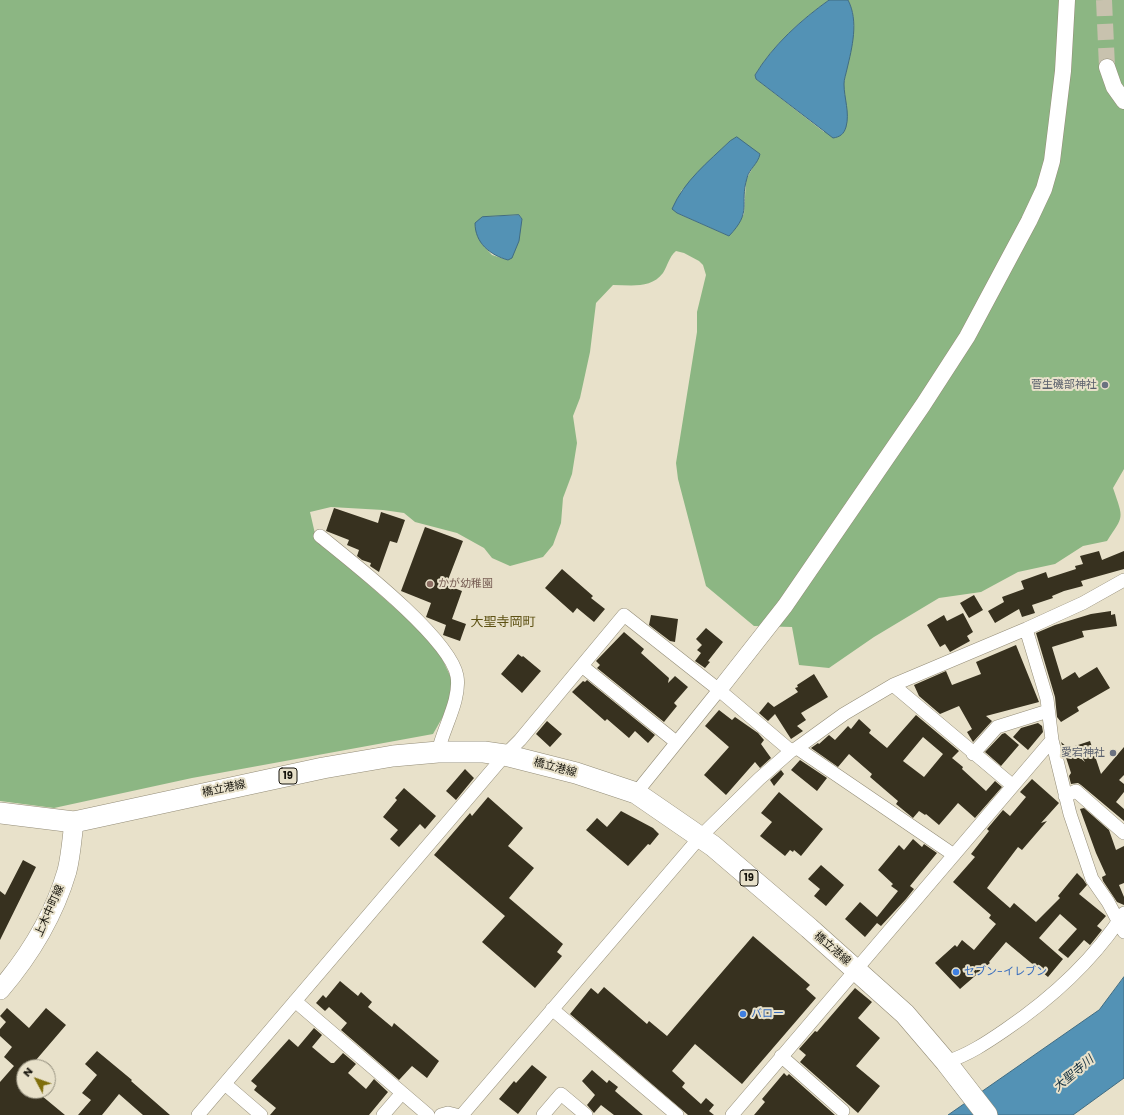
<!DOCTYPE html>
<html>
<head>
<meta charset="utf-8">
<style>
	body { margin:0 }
	#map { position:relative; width:1124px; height:1115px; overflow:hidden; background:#e8e1ca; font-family:Poppins,sans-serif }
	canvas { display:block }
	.north { position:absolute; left:16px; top:1059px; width:40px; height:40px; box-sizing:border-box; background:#e8e1ca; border:1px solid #948f7e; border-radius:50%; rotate:311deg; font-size:11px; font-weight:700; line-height:16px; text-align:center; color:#16140c }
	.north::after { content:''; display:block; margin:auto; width:14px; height:18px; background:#7f6e0b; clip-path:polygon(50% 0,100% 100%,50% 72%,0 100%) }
</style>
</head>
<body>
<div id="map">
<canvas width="1124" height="1115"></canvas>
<div class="north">N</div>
</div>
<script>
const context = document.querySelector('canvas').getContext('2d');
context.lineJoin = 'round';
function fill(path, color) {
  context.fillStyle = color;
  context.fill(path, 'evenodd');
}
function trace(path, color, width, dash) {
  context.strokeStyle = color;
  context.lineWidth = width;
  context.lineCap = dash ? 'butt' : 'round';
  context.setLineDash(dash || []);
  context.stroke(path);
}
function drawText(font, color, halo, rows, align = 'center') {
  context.font = font + ' Poppins,"Noto Sans JP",sans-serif';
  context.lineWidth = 4;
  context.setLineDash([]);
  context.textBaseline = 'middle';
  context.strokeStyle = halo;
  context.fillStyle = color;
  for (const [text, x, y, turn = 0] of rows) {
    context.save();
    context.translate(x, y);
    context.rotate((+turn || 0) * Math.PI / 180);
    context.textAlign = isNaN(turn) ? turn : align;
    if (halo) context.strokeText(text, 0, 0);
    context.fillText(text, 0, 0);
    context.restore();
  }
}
const forest = new Path2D(`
	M0,0H829C801,20 773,45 755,75L756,79L824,132L847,115C846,105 843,94 844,83C846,56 862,27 848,0H1124V469L1113,488C1124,520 1124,515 1107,541L1083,546L1055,564L1018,572L981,592L939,598L874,637L829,668L799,665L792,627L754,626L706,586L678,479L676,463L697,332V312L706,275L703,265L699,261L684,253L676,251C669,257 668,265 663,273C651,289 631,285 613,285L596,303L590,352L580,398L573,416L577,443L572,474L563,498L561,523L553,545L543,557L510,566L492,558L484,548L457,533L415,522L404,513L383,510L331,507L310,512L316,538L422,632L439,652L453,682L449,706L433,734L192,778L54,808L0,801ZM730,141L760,154L746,180L744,214L729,236L677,213L681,191ZM519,215L522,219L508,260L492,255L481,243L487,217Z`);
const water = new Path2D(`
	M829,0H848C859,21 852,48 847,69C846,74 844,79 844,84C844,98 850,113 846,127C844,134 840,137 833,138L756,79L755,75C773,45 801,20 829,0Z
	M737,137L760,154C758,164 749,169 747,178C739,205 753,211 729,236L677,213L672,209C684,181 708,162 730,141Z
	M519,215L522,219L519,241L512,258L508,260C490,255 475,243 475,223L482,217Z
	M1124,977V1078L1073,1115H948L1099,1010Z`);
const building = new Path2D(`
	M334,508L378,523L381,512L405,520L397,543L390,541L379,572L370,566L371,563L362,560L357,556L359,550L347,545L349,540L326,531Z
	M425,527L463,541L446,585L462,591L452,619L466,624L460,641L443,635L446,625L426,617L431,603L401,591Z
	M1099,551L1102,560L1124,551V569L1081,581L1083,586L1064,591L1052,596L1053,598L1032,605L1035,613L1022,617L1019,609L995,623L988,611L1004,602L1002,597L1024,589L1021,581L1046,572L1048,578L1076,569L1075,566L1083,564L1080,556Z
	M562,569L593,596L591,598L605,609L594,622L577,608L573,613L545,588Z
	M974,595L983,610L969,618L960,603Z
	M1111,611V615L1115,614L1117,626L1082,631L1084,637L1052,647L1062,680L1075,672L1079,678L1097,667L1110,688L1077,707L1079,711L1061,722L1057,717L1055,697L1036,633L1055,625L1091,614Z
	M963,613L973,632L967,636L970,641L950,652L945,644L940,647L927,625L944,615L947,621Z
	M651,615L678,619L675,642L670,641L649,625Z
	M706,628L723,642L708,661L710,662L705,668L695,661L701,653L697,650L702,645L696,639Z
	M624,632L644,649L641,653L669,678L668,683L675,676L688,687L674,703L677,706L664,722L597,668L600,665L596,661Z
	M1016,645L1039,702L986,716L992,721L973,742L967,732L972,729L959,706L940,714L919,696L914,685L946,671L952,685L981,674L976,662Z
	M518,654L522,657L523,656L541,671L522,693L501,674Z
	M814,674L828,697L801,713L806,720L797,726L803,731L791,739L775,714L768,721L759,713L768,702L774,707L798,692L795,688L798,687L797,685Z
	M587,680L655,735L648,743L635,731L629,738L607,719L605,721L572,692L583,681L585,682Z
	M719,710L732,720L735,717L758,733L764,740L761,744L771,758L760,768L755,762L726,795L704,775L729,747L705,726Z
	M916,715L959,751L952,758L963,767L962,769L986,791L995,781L1002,787L975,818L958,803L939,825L926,814L925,815L919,811L913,818L896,804L898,801L870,777L872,774L849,754L838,767L811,748L818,743L819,744L829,735L835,740L848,726L851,729L859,719L871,730L869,733L887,748ZM923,737L943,754L924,777L903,761Z
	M547,721L562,734L550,747L536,734Z
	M1038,723L1042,726L1043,732L1028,750L1013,737L1021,728Z
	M1005,733L1019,745L1001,766L985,752L1002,734Z
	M1090,741L1101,774L1124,747V775L1119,780L1124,784V792L1116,802L1124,809V821L1081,785L1078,783L1071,784L1069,776L1071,773L1061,742L1085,762L1075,746Z
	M800,760L827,778L817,791L791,770Z
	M465,769L474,778L456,800L446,791Z
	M781,770L784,774L774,786L770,780Z
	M1032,779L1059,803L1041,823L1047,821L1022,850L1018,847L987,888L1010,908L1014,903L1036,922L1060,898L1058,896L1077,873L1083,879L1087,885L1079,894L1106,916L1097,926L1102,930L1090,945L1084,940L1068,958L1058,950L1077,929L1060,914L1039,938L1063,959L1048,977L1006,942L989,962L990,963L960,989L935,963L955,945L957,947L962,940L974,950L996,924L989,918L991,915L953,882L975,857L971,854L989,831L987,829L1003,810L1010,816L1026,797L1020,792Z
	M404,788L436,816L425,829L420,824L399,847L390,839L398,830L383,817L397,800L395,798Z
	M779,792L823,829L801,856L794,850L793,852L790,850L785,856L760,836L772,822L761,813Z
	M488,797L523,828L508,846L534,868L509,898L563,944L557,952L562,956L535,988L482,942L505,916L434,855L470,813L472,816Z
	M1084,808L1109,830L1116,850L1124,846V883L1119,885L1124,897V905L1117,902L1103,881L1102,877L1106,875L1096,853L1080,809Z
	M621,811L653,828L659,834L650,845L648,844L628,866L586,830L597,818L607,827Z
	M913,839L922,847L924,844L937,853L910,886L914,889L906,899L881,926L877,923L865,937L845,919L860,902L877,917L898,891L891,886L893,884L878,870L899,845L904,850Z
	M23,860L36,867L0,940V891L5,895Z
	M821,865L844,885L826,906L814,896L820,889L808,879Z
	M753,936L810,985L806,989L816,998L742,1084L695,1044L672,1071L685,1083L682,1087L701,1104L706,1098L714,1105L709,1111L714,1115H688L570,1014L591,988L598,994L604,987L647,1024L649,1021L667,1036Z
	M340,981L358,996L361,992L372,1002L368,1007L392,1027L394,1023L439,1061L427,1078L412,1066L399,1080L341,1030L347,1023L329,1007L325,1011L316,1003L323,995L326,998Z
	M855,988L872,1002L858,1018L880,1038L856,1066L880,1086L858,1113L800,1062L806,1055L799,1049L815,1031L817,1032Z
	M7,1008L29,1028L46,1008L66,1025L30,1067H24V1074L21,1077L24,1079V1091H36L65,1115H0V1082L14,1066L4,1057L12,1047L0,1036V1029L6,1022L0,1016Z
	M314,1028L322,1035L312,1047L331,1063H334L343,1053L356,1064L348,1073L366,1089L374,1079L388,1092L369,1115H270L276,1108L254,1090L257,1086L251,1081L289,1039L298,1047Z
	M97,1051L132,1080L131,1081L170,1115H143L119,1094L102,1115H78L91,1100L82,1093L97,1075L85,1064Z
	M532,1065L547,1077L518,1114L499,1099L514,1081L516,1083Z
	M592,1070L607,1083L609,1080L618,1087L615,1091L643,1115H614L601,1105L594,1113L587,1105L595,1095L582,1081Z
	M784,1073L787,1076L789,1074L835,1115H754L765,1102L762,1099Z`);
const tertiaryTunnel = new Path2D(`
	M1104,0L1107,67`);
const minor = new Path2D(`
	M320,536C352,562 450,638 457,676C461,700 443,728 438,752
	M1026,629L1047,699L1052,740L1070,814L1092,879L1108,902L1124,932
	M582,666L676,742
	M893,685L1012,785
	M797,748L954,855
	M973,754L997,727L1048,711
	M636,793L719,690
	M1065,796L1076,791L1124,833
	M295,1001L428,1115
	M552,1009L677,1115
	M781,1056L843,1111
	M946,1062C968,1055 986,1043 1005,1030C1052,998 1093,961 1124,913
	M225,1084L261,1115
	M198,1115L505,755L520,740L624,615L719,690L791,751
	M383,1115L402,1093
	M441,1115L448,1113L456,1115
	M462,1115L700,837L759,779L791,751L797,748L844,714L893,685L1026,629L1083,603L1124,580
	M543,1115L561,1094L586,1115
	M732,1115L1052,740`);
const tertiary = new Path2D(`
	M1107,67L1114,87L1124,101
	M719,690L785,606L923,405L967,337L1029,221L1044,189L1052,161L1063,71L1067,0`);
const secondary = new Path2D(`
	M0,990C30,955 54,915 67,871C71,855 72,838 74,822`);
const primary = new Path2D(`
	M0,813L74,822L323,768L393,756L438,752H484L505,755L576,773L636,793L713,846L809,928L905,1014L946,1062L987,1115`);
const markers = [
	[1105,385,4,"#6b7280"],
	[430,584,4,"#8d6e63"],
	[1113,753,4,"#6b7280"],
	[956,972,4,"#3f7fe0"],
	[743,1014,4,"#3f7fe0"]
];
const shields = [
	[288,776,18],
	[749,878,18]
];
const shieldNames = [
	["19",288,776],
	["19",749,878]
];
const worshipNames = [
	["菅生磯部神社",1097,385],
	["愛宕神社",1105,753]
];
const educationNames = [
	["かが幼稚園",438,584]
];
const streetNames = [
	["橋立港線",555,768,15],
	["橋立港線",224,789,-12],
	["上木中町線",50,911,-66],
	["橋立港線",832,949,41]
];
const shopNames = [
	["セブン-イレブン",964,972],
	["バロー",751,1014]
];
const waterNames = [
	["大聖寺川",1074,1074,-40]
];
const quarterNames = [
	["大聖寺岡町",503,623]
];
fill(forest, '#8cb683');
fill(water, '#5392b5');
trace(water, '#416c82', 1);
fill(building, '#37311f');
trace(tertiaryTunnel, '#c8c2ae', 16, [16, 8]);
trace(minor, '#938c77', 14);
trace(tertiary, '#938c77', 17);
trace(secondary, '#938c77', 20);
trace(primary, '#938c77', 22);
trace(minor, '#fff', 13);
trace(tertiary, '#fff', 16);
trace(secondary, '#fff', 19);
trace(primary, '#fff', 21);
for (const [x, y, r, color] of markers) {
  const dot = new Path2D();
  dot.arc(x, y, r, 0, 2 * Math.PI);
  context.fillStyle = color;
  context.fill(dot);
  trace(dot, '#e8e1ca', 1.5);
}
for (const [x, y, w] of shields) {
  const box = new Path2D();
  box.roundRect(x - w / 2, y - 8, w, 16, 3);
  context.fillStyle = '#e8e1ca';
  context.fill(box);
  trace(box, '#16140c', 1);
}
drawText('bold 10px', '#16140c', null, shieldNames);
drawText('11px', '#5b616d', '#e8e1ca', worshipNames, 'right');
drawText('11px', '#785e54', '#e8e1ca', educationNames, 'left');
drawText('11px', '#16140c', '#e8e1ca', streetNames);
drawText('11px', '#366cbe', '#e8e1ca', shopNames, 'left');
drawText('italic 12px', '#122f3f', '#e8e1ca', waterNames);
drawText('13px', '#5e5214', '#e8e1ca', quarterNames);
</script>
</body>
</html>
